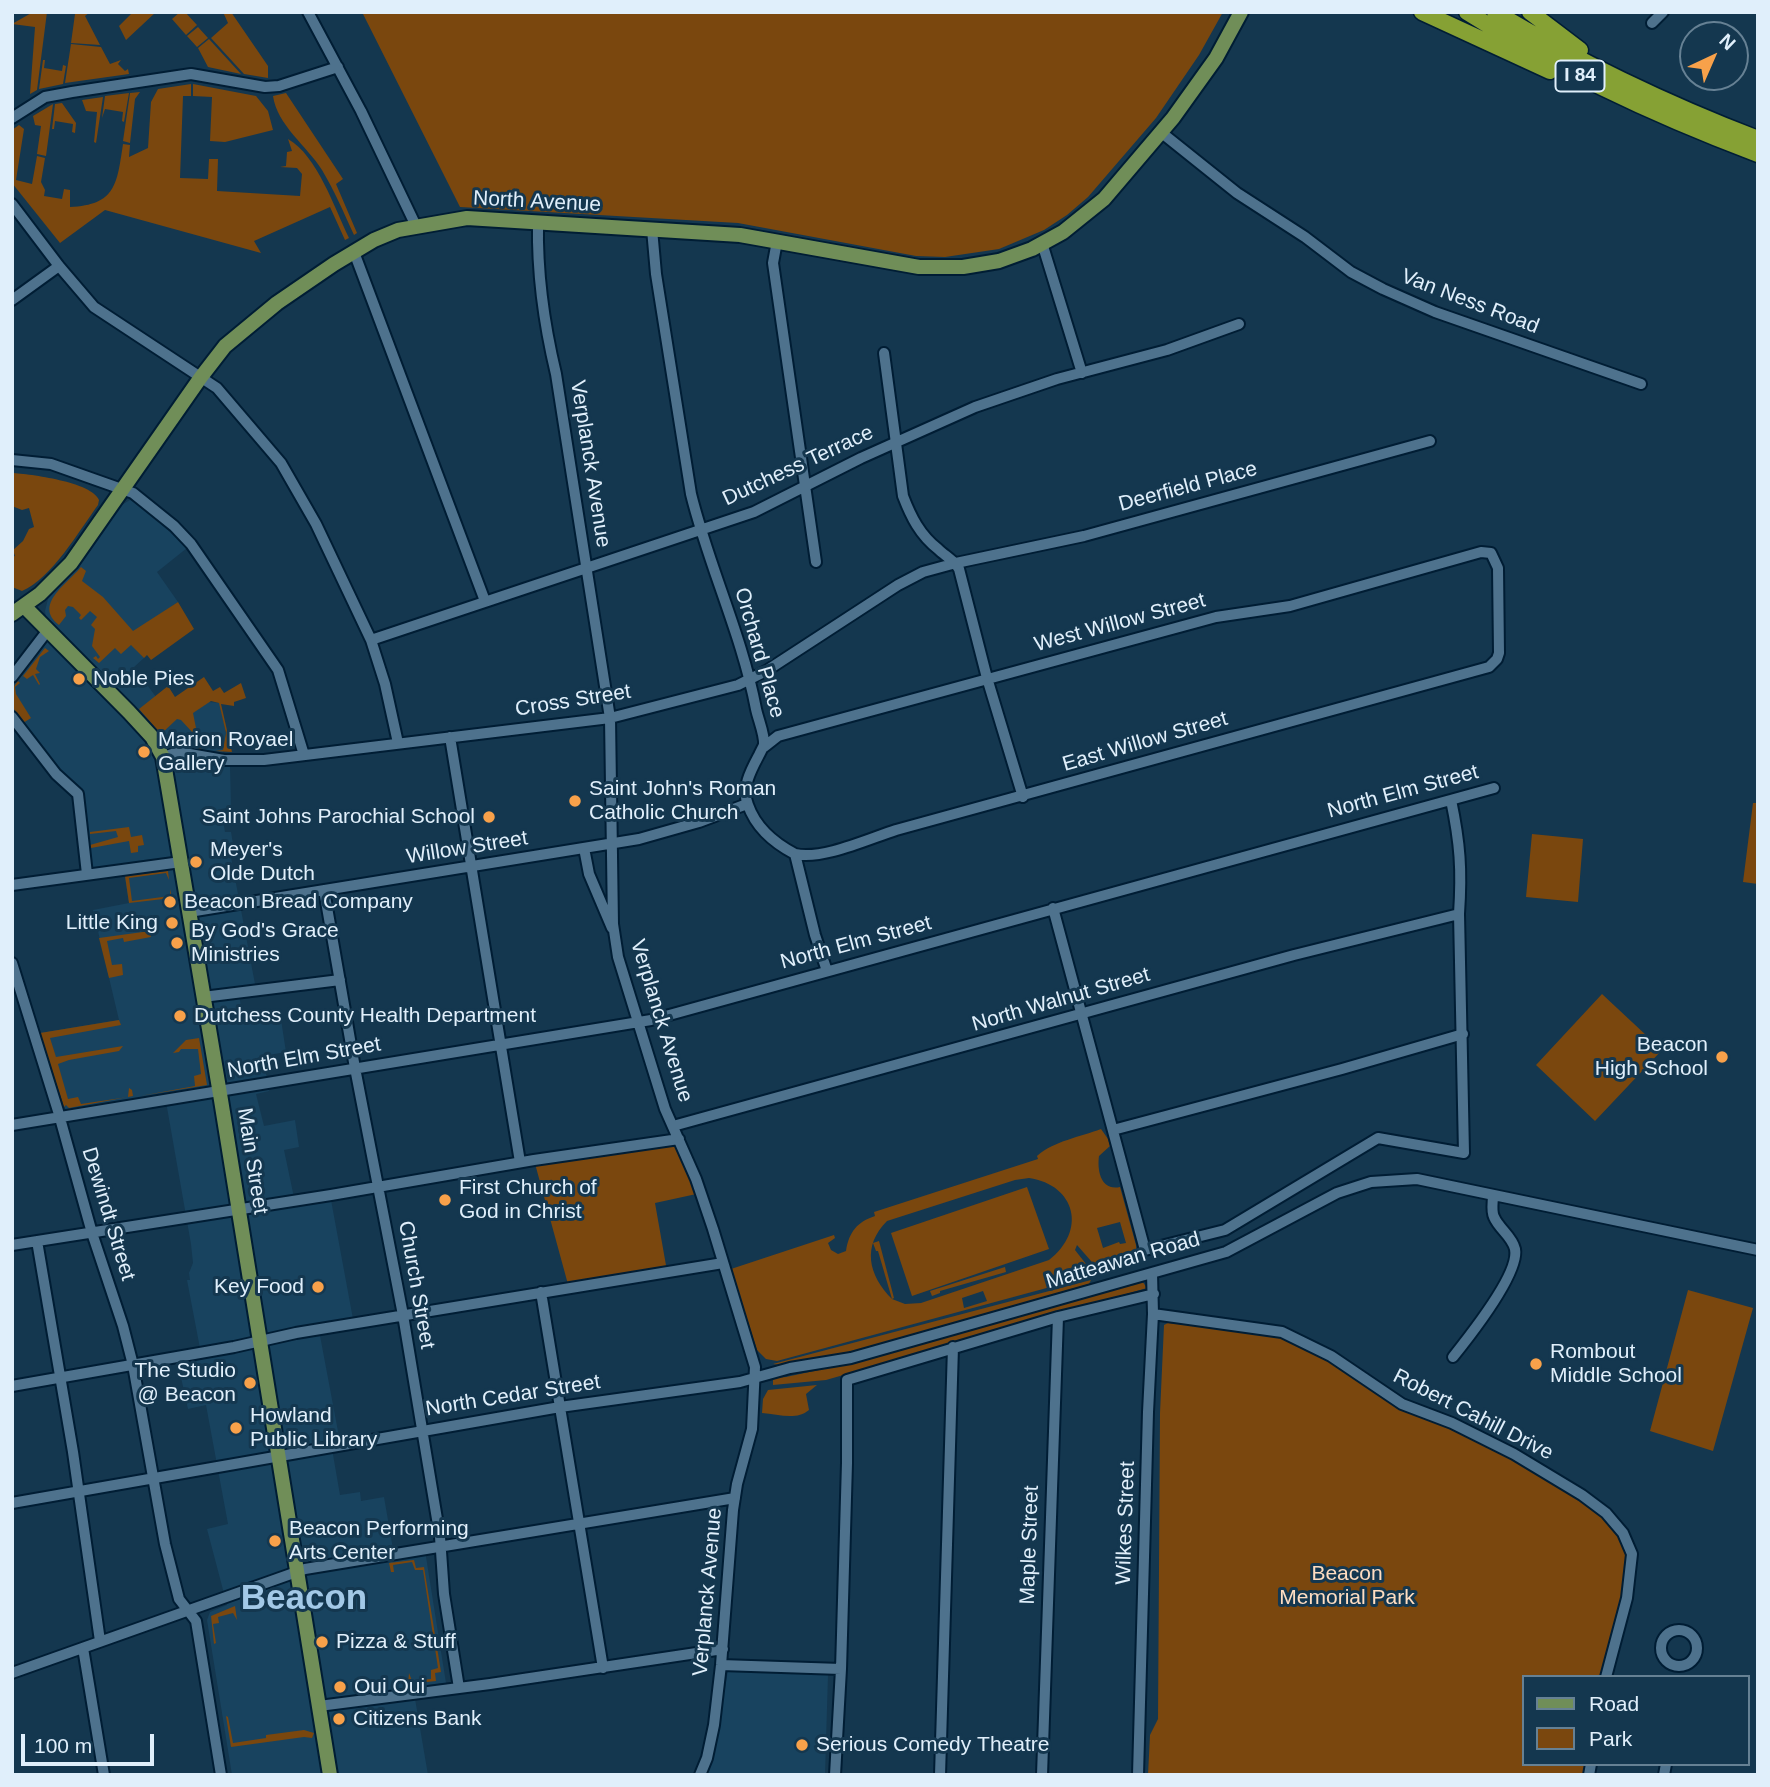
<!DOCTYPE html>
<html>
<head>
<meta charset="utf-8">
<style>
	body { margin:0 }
	#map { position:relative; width:1770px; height:1787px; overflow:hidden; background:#14374f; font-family:Arial,sans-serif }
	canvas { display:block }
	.frame { position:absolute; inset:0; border:14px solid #e0effb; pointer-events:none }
	.legend { position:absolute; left:1522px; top:1675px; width:228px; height:91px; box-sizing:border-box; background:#14374f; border:2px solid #668194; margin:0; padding:9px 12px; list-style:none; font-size:21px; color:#e0effb }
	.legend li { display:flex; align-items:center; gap:14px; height:35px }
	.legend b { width:35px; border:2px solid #668194 }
	.north { position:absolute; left:1679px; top:21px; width:70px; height:70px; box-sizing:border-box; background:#14374f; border:2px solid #668194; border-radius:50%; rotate:44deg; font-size:19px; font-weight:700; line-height:28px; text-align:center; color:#e0effb }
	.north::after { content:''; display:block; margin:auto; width:24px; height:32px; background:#f8a14a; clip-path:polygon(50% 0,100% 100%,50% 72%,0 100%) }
	.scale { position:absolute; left:21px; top:1734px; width:133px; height:32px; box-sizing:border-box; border:4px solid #e0effb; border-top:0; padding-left:9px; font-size:21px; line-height:24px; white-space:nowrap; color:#e0effb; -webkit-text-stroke:5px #14374f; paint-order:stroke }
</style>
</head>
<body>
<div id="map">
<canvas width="1770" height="1787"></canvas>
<div class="frame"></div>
<ul class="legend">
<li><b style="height:9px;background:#708e58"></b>Road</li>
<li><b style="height:19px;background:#7a470e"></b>Park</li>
</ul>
<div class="north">N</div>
<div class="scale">100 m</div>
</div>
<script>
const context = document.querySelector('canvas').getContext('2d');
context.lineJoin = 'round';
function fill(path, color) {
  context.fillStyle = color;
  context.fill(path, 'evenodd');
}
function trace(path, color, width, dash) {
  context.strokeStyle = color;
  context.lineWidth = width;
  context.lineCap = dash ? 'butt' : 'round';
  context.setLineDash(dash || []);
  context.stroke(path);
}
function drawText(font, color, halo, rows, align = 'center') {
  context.font = font + ' Arial,sans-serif';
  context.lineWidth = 6;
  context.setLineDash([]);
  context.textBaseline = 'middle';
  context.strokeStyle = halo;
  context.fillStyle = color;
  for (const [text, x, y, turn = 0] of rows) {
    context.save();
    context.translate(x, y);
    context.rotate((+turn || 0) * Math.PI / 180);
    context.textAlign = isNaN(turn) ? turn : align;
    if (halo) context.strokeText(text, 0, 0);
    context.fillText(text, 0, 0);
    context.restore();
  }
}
const built = new Path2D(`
	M130,500L140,504L187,548L157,572L178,602L126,638L144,658L134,667L156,697L169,688L176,699L220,703L226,733L221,763L230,766L231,807L221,809L225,832H231L235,856L231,857L255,984L238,988L243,1019L280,1013L286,1052L263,1056L269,1091L256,1094L264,1126L295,1120L299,1147L284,1150L296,1207L331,1200L353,1319L318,1325L340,1442L331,1443L340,1495L360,1492L361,1501L384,1497L393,1549L424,1544L446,1683L413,1687L428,1775H232L207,1620L210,1612L227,1605L207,1529L228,1524L206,1405L188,1409L178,1364L202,1359L187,1280H190L189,1273L193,1263L191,1244L165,1096L66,1111L40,1033L119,1020L93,910L129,903L123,865L91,868L83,794L57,768L12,709V684L57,629L46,617L45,611L48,599L78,565L120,506Z
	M728,1671L828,1675L825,1775H704L715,1742Z`);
const green = new Path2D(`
	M33,12H47L37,90L30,94L35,27L12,24Z
	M68,12H90L85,16L100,45L71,43L75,14Z
	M133,12H156L126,40L119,26Z
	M180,12H185L197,25L186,35L172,19Z
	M223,12H231L268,66V78L244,74L211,38L228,23Z
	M362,12H1223L1199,55L1156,118L1088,197L1067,215L1044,230L999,249L945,257L916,256L738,223L460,207Z
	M198,27L208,38L197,47L187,36Z
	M209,39L241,74L208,67L198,48Z
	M71,44L101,47L110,64L121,60L118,64L125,71L128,69L129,74L65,83Z
	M43,60H45L44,68L62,71L63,65L66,66L63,84L39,89Z
	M191,84V96H183L180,178L208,179L209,159H218L217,191L300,196L302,174L297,168L280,167L286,166L287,152L292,151L288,139C317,155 335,209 349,238L345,240L330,207L254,241L261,253L105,210L60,243L12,183V130L19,125L24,129L16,180L32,184L37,156L45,158L41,182L45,190L44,196L62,199L64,189L70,190V207C116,205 117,184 123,144L130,145L129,157L148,148L151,102L158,89Z
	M193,84L256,96L268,111L273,130L225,142L210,141L212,97L193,96Z
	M140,92L135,99L130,143L123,141L130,93Z
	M129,93L124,122L122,121L123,112L105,109L102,118L105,96Z
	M286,93L343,179L336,184L357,233L354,235C344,213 334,190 322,170C307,146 277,125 273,96Z
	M103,97L96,143L94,142L97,112L86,111L82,100Z
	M62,103L76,123L75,133L72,132L73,124L55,121L54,129H52L55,104Z
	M53,104L46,156L37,154L41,126L35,125L33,116Z
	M12,473C30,474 92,482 99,500L98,505C79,531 52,578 22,591L12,587V557L15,556L13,550L23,541L29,529L34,527L29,508L22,510L12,506Z
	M81,567L86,571L82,581L103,597L133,631L178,602L194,629L151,660L147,655L144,658L131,645L121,654L115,648L99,663L93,658L96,656L98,659L100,657L92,646L95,629L91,625L97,617L90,611L81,620L79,618L81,615L73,607L68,606L65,610L66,616L59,625C33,605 67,584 81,567Z
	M45,648L49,651L40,657L36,669L40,673L35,674L40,684L39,685L33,675L27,679L23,676Z
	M204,677L213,691L220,687L224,693L241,683L246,698L234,702V706L221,704L232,752L215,751L223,750L226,733L219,703L211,701L193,713L197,733L196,747L205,750L190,748L187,746L188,739L193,733L181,720L177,719L161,734L139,709L168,686L175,697Z
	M18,681L20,683L15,687L16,694L31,718L23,723C13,710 5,696 18,681Z
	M1753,803H1758V884L1743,882Z
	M129,827L131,837L142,835L144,845L138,846V852L131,853L129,841L91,848L90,845L118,837L116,831L90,834V832Z
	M1532,834L1583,839L1578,902L1526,897Z
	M168,871L169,880L166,873L129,878L132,901L170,896V889L172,898L129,903L125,876Z
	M150,931L151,937L124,942L123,938L107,941L112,965L122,964L123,975L109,978L99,938Z
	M1602,994L1662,1050L1595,1121L1536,1065Z
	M119,1020L121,1025L50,1038L56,1057L123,1046L119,1051L69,1060L58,1064L68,1099L78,1097L81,1104L128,1097L129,1088L132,1090L133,1096L69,1108L66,1105L64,1107L40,1033Z
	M199,1038L207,1085L140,1096L195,1086L194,1076L201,1074L198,1049H181L179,1052L173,1053L186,1040Z
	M1101,1129L1108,1139L1110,1146L1099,1156C1097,1171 1101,1191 1120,1187L1136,1245L1137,1262L1096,1275L1091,1261L1077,1245L1075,1250L1086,1264L1091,1276L777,1361L766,1359L757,1350L731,1269L834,1235L835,1238L828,1243L831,1250L838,1254L846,1251C849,1232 857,1222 875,1216L874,1212L1038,1159L1037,1156C1054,1141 1080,1137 1101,1129ZM1029,1178C1076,1185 1087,1231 1049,1260L921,1303L905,1304L892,1299L894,1298L879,1241L873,1243L876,1251H878L892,1299C868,1275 862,1246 887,1221L1015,1180ZM1120,1222L1126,1243L1120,1244L1119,1242L1103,1248L1097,1228ZM983,1291L987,1301L964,1308L962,1298Z
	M679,1139L701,1193L655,1203L667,1271L569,1288L534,1160Z
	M1027,1187L1049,1249L912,1296L891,1233Z
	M1005,1267L1006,1272L940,1291V1293L932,1296L930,1291Z
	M1091,1280L1089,1284L850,1353L781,1365L773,1364Z
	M1142,1281L1147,1288L826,1380L773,1385V1378L786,1377L856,1362Z
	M1688,1290L1753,1308L1713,1451L1650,1431Z
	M1168,1323L1282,1332L1402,1404L1452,1423L1606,1513L1632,1554L1606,1677H1523V1764H1591L1589,1775H1148L1150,1735L1158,1719L1160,1413L1164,1325Z
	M817,1385L806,1394L809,1410C796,1421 778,1414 762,1413L763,1399L768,1390Z
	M414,1560L416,1568L424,1567L441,1672L435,1673L436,1681L408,1684L409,1673L412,1681L431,1679V1670L438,1668L423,1570H415L412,1562L393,1565L394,1572H391L389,1563Z
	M235,1606L237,1620L233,1613L218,1617L219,1623L213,1624L216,1643L214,1644L211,1616Z
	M226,1716L228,1717L233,1743L266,1738V1735L304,1730L314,1733L312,1738L304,1737L231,1747Z`);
const minor = new Path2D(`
	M308,12L361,111L416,226
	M1652,23L1663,12
	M12,118L45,97L72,92L191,74L265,87L279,86L338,67
	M1162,133L1237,193L1305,237L1351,272L1383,289L1435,312L1641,384
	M12,204L59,266L94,307L217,388L281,463L316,524L371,640L385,684L398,743
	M538,223C537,274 544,324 556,374L610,718L613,924L618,957L665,1109L696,1179L713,1229L755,1367L752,1429L737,1484L733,1510L721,1665L714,1725L707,1758L700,1775
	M652,229L656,274L691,494C709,567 742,635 756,709C758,719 765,735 764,745C763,747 760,753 759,755C751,770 741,788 748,805C756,828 774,843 795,854L815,935L827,971
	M777,241L773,263L816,562
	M1042,243L1082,373
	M354,252L485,601
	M12,300L59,266
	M884,353L903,496C911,517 920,535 938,549C945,556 954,560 959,569L987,678L1023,797
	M12,460L51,464L133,493L174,526L191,544L278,670L304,755
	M371,640L754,512L861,458L975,407L1057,379L1167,350L1239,324
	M12,677L48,630
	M12,717L56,774L78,794L87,874
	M450,737L520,1162
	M764,747L778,736L1216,617L1290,606L1481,552L1491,553L1498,568L1499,653L1497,659L1489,667L896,830C868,839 823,860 795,854
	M163,757L178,752L224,760H264L610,718L738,685L766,671L898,585L923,572L956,563L1084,536L1430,441
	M584,848L589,874L612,928
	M12,885L181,862
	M324,890L355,1068L403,1315L440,1537L444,1594L459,1688
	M1053,908L1145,1250L1225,1230L1378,1138L1464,1153L1459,914C1462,870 1460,843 1451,800
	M189,912L639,839L699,822L747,804
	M12,963L58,1111L92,1233L123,1326L133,1365L165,1544L179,1599L196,1621L221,1775
	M203,997L340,980
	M12,1125L651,1020L1494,788
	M673,1126L1294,955L1459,914
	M1113,1130L1342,1069L1463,1034
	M37,1241L73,1452L100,1641
	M12,1245L331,1195L534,1160L679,1139
	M541,1292L603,1668
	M1153,1314L1282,1332L1331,1356L1402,1404L1452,1423L1514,1454L1582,1495L1606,1513L1623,1533L1632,1554L1627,1598L1606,1677
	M1453,1357C1469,1337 1520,1273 1515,1249C1512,1236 1499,1229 1494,1217C1491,1211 1493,1202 1493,1195
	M12,1386L234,1347L296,1333L723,1263
	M12,1503L560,1407L740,1382L790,1368L851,1358L1226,1252L1337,1193L1371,1182L1417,1179L1758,1250
	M1661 1648a18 18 0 1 1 36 0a18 18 0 1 1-36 0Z
	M83,1648L104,1775
	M721,1665L841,1669
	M12,1673L305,1569L735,1498
	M319,1706L490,1684L723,1649
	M835,1775L841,1669L847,1463V1380L1058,1317L1154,1294
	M940,1775L953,1347
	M1042,1775L1058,1317
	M1138,1775L1148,1412L1153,1314L1152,1273
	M1589,1775L1591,1764
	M1664,1775L1666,1764`);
const major = new Path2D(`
	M24,606L129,712L152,737L163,757L221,1100L330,1775
	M12,614L40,594L71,563L201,377L225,346L277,303L334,264L374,240L398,230L467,218L740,235L919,267H963L999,261L1032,249L1063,232L1104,199L1173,118L1216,58L1241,12`);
const highway = new Path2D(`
	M1422,12L1550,71
	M1467,12C1558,70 1657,116 1758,154
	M1495,12C1579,62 1667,104 1758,139
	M1530,12L1580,50`);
const markers = [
	[79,679,7,"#f8a14a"],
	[144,752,7,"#f8a14a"],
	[575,801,7,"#f8a14a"],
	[489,817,7,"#f8a14a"],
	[196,862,7,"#f8a14a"],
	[170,902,7,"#f8a14a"],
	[172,923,7,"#f8a14a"],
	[177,943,7,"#f8a14a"],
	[180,1016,7,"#f8a14a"],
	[1722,1057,7,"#f8a14a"],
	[445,1200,7,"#f8a14a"],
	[318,1287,7,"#f8a14a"],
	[1536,1364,7,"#f8a14a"],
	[250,1383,7,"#f8a14a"],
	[236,1428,7,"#f8a14a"],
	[275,1541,7,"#f8a14a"],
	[322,1642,7,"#f8a14a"],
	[340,1687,7,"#f8a14a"],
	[339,1719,7,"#f8a14a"],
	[802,1745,7,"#f8a14a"]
];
const shields = [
	[1580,76,49]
];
const shieldNames = [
	["I 84",1580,76]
];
const streetNames = [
	["North Avenue",537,202,3],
	["Van Ness Road",1470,302,21],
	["Verplanck Avenue",590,464,81],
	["Dutchess Terrace",798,466,-25],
	["Deerfield Place",1188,487,-15],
	["West Willow Street",1120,623,-15],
	["Orchard Place",759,653,74],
	["Cross Street",573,701,-9],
	["East Willow Street",1145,742,-16],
	["North Elm Street",1403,792,-15],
	["Willow Street",467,848,-9],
	["North Elm Street",856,943,-15],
	["North Walnut Street",1061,1000,-16],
	["Verplanck Avenue",661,1021,73],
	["North Elm Street",304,1058,-10],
	["Main Street",252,1161,81],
	["Dewindt Street",108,1214,73],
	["Matteawan Road",1123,1261,-16],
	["Church Street",416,1285,80],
	["North Cedar Street",513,1396,-9],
	["Robert Cahill Drive",1473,1415,27],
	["Wilkes Street",1126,1523,-88],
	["Maple Street",1030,1545,-88],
	["Verplanck Avenue",708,1592,-85]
];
const poiNames = [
	["Noble Pies",93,679],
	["Marion Royael",158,740],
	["Gallery",158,764],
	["Saint John's Roman",589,789],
	["Catholic Church",589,813],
	["Saint Johns Parochial School",475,817,"right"],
	["Meyer's",210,850],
	["Olde Dutch",210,874],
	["Beacon Bread Company",184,902],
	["Little King",158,923,"right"],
	["By God's Grace",191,931],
	["Ministries",191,955],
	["Dutchess County Health Department",194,1016],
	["Beacon",1708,1045,"right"],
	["High School",1708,1069,"right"],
	["First Church of",459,1188],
	["God in Christ",459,1212],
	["Key Food",304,1287,"right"],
	["Rombout",1550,1352],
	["Middle School",1550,1376],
	["The Studio",236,1371,"right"],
	["@ Beacon",236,1395,"right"],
	["Howland",250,1416],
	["Public Library",250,1440],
	["Beacon Performing",289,1529],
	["Arts Center",289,1553],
	["Pizza & Stuff",336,1642],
	["Oui Oui",354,1687],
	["Citizens Bank",353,1719],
	["Serious Comedy Theatre",816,1745]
];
const parkNames = [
	["Beacon",1347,1574],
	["Memorial Park",1347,1598]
];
const townNames = [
	["Beacon",304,1599]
];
fill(built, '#18435f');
fill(green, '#7a470e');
trace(minor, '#001d34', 14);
trace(major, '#001d34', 18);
trace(highway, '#001d34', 19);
trace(minor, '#4e728d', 10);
trace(major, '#708e58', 14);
trace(highway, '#86a134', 16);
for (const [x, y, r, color] of markers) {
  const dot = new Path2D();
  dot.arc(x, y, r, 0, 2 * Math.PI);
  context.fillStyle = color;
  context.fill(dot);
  trace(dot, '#14374f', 2.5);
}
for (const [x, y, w] of shields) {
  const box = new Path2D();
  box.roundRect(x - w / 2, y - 15.5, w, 31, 5);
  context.fillStyle = '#14374f';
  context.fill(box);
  trace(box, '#e0effb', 2);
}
drawText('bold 19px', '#e0effb', null, shieldNames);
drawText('21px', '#e0effb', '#14374f', streetNames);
drawText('21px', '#e0effb', '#14374f', poiNames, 'left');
drawText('21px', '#feddc1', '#14374f', parkNames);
drawText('bold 35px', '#a3c9e7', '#14374f', townNames);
</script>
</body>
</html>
